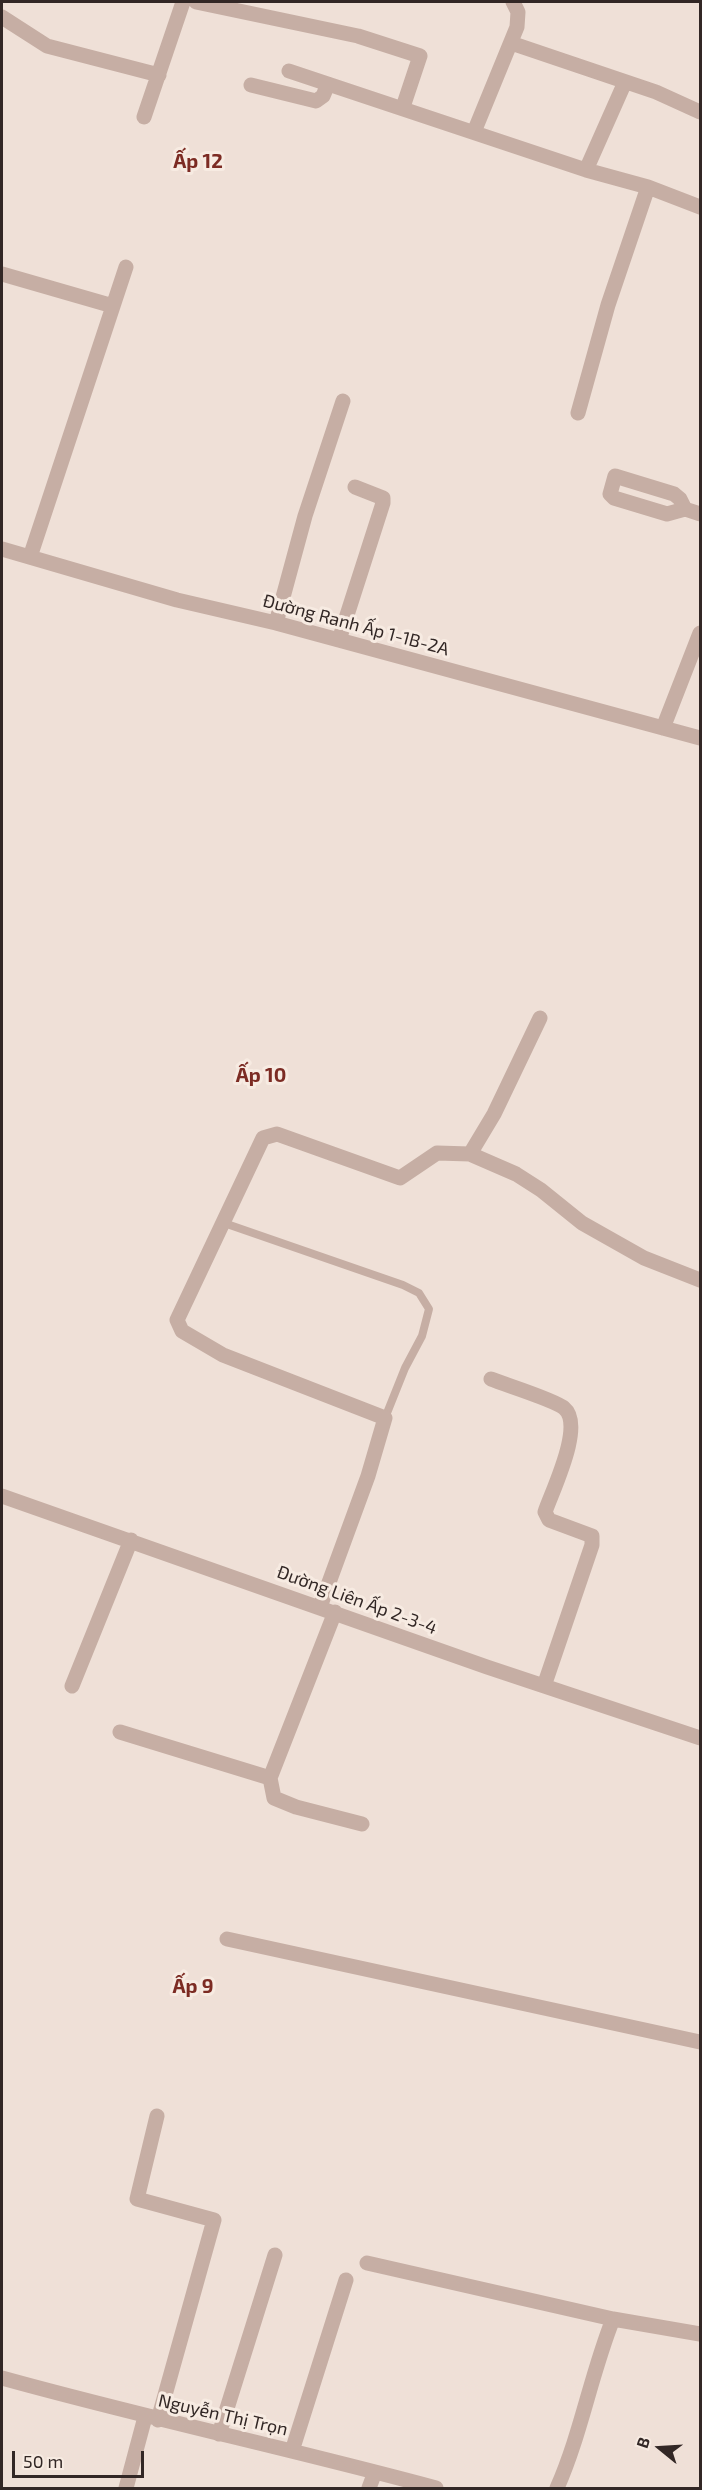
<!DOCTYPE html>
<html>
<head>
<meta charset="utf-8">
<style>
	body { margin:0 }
	#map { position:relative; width:702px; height:2490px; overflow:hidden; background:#efe0d7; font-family:"Exo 2",sans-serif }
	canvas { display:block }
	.frame { position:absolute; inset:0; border:3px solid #322725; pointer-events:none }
	.north { position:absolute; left:630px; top:2418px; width:60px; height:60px; -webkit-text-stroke:4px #f7ebe2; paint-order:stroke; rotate:288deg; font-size:16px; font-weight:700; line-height:24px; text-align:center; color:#322725 }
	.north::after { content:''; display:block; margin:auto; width:21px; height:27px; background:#322725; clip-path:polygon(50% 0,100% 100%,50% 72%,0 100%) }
	.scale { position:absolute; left:12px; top:2451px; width:132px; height:27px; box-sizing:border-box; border:3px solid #322725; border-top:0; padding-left:8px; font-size:18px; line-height:21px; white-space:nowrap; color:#322725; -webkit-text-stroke:4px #f7ebe2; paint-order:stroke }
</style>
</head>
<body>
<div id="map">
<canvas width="702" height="2490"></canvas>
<div class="frame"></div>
<div class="north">B</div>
<div class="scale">50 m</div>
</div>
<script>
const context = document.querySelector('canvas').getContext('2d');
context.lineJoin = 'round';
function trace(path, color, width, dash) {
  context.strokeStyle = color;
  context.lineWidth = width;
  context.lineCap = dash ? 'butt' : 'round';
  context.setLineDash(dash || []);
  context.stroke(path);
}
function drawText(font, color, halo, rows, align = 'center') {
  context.font = font + ' "Exo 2",sans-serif';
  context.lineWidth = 6;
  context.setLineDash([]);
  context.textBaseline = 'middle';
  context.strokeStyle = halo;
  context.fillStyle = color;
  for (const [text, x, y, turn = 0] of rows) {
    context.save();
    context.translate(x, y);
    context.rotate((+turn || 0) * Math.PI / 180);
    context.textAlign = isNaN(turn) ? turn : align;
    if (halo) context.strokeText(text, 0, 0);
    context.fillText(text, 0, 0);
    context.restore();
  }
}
const service = new Path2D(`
	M224,1223L403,1285L419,1293L429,1309L422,1336L405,1368L385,1418`);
const minor = new Path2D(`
	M196,2L358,36L420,56L403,107
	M2,17L47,46L159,75
	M511,43L656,92L700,112
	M289,71L586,170L648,187L700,207
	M251,85L316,101L323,96L328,84
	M144,117L183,2
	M474,132L517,27L518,12L513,2
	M586,170L625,82
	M2,274L113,306
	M578,413L608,305L648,187
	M685,509L667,514L614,498L610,494L615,476L674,494L680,499L685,509L700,514
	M2,549L177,600L276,623L700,738
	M30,557L126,267
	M276,623L305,516L343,401
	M339,640L383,503V498L355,487
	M663,728L700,633
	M470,1154L494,1114L540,1018
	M491,1379C506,1385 555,1400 564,1408C585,1425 552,1491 545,1512L549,1520L592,1536V1545L544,1686
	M2,1496L487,1667L700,1738
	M320,1607L368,1476L385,1418L223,1355L182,1331L177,1320L263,1138L277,1134L400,1178L437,1153L470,1154L516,1174L541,1190L582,1223L644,1258L700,1280
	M72,1686L131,1540
	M120,1732L270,1778L335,1612
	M270,1778L274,1798L296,1807L362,1824
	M227,1939L700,2042
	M157,2116L137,2199L214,2220L158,2420
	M367,2263L613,2319
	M2,2378C146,2418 292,2449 436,2488
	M219,2434L275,2255
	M292,2451L346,2280
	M126,2488L145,2417
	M369,2488L375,2472
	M557,2488C581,2434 591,2374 613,2319L700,2334`);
const streetNames = [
	["Đường Ranh Ấp 1-1B-2A",356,625,15],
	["Đường Liên Ấp 2-3-4",357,1600,20],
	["Nguyễn Thị Trọn",223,2415,13]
];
const neighbourhoodNames = [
	["Ấp 12",198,161],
	["Ấp 10",261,1075],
	["Ấp 9",193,1986]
];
trace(service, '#c6aea4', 8);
trace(minor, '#c6aea4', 15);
drawText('18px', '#322725', '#f7ebe2', streetNames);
drawText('bold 20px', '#7c2b23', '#f7ebe2', neighbourhoodNames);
</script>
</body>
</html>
